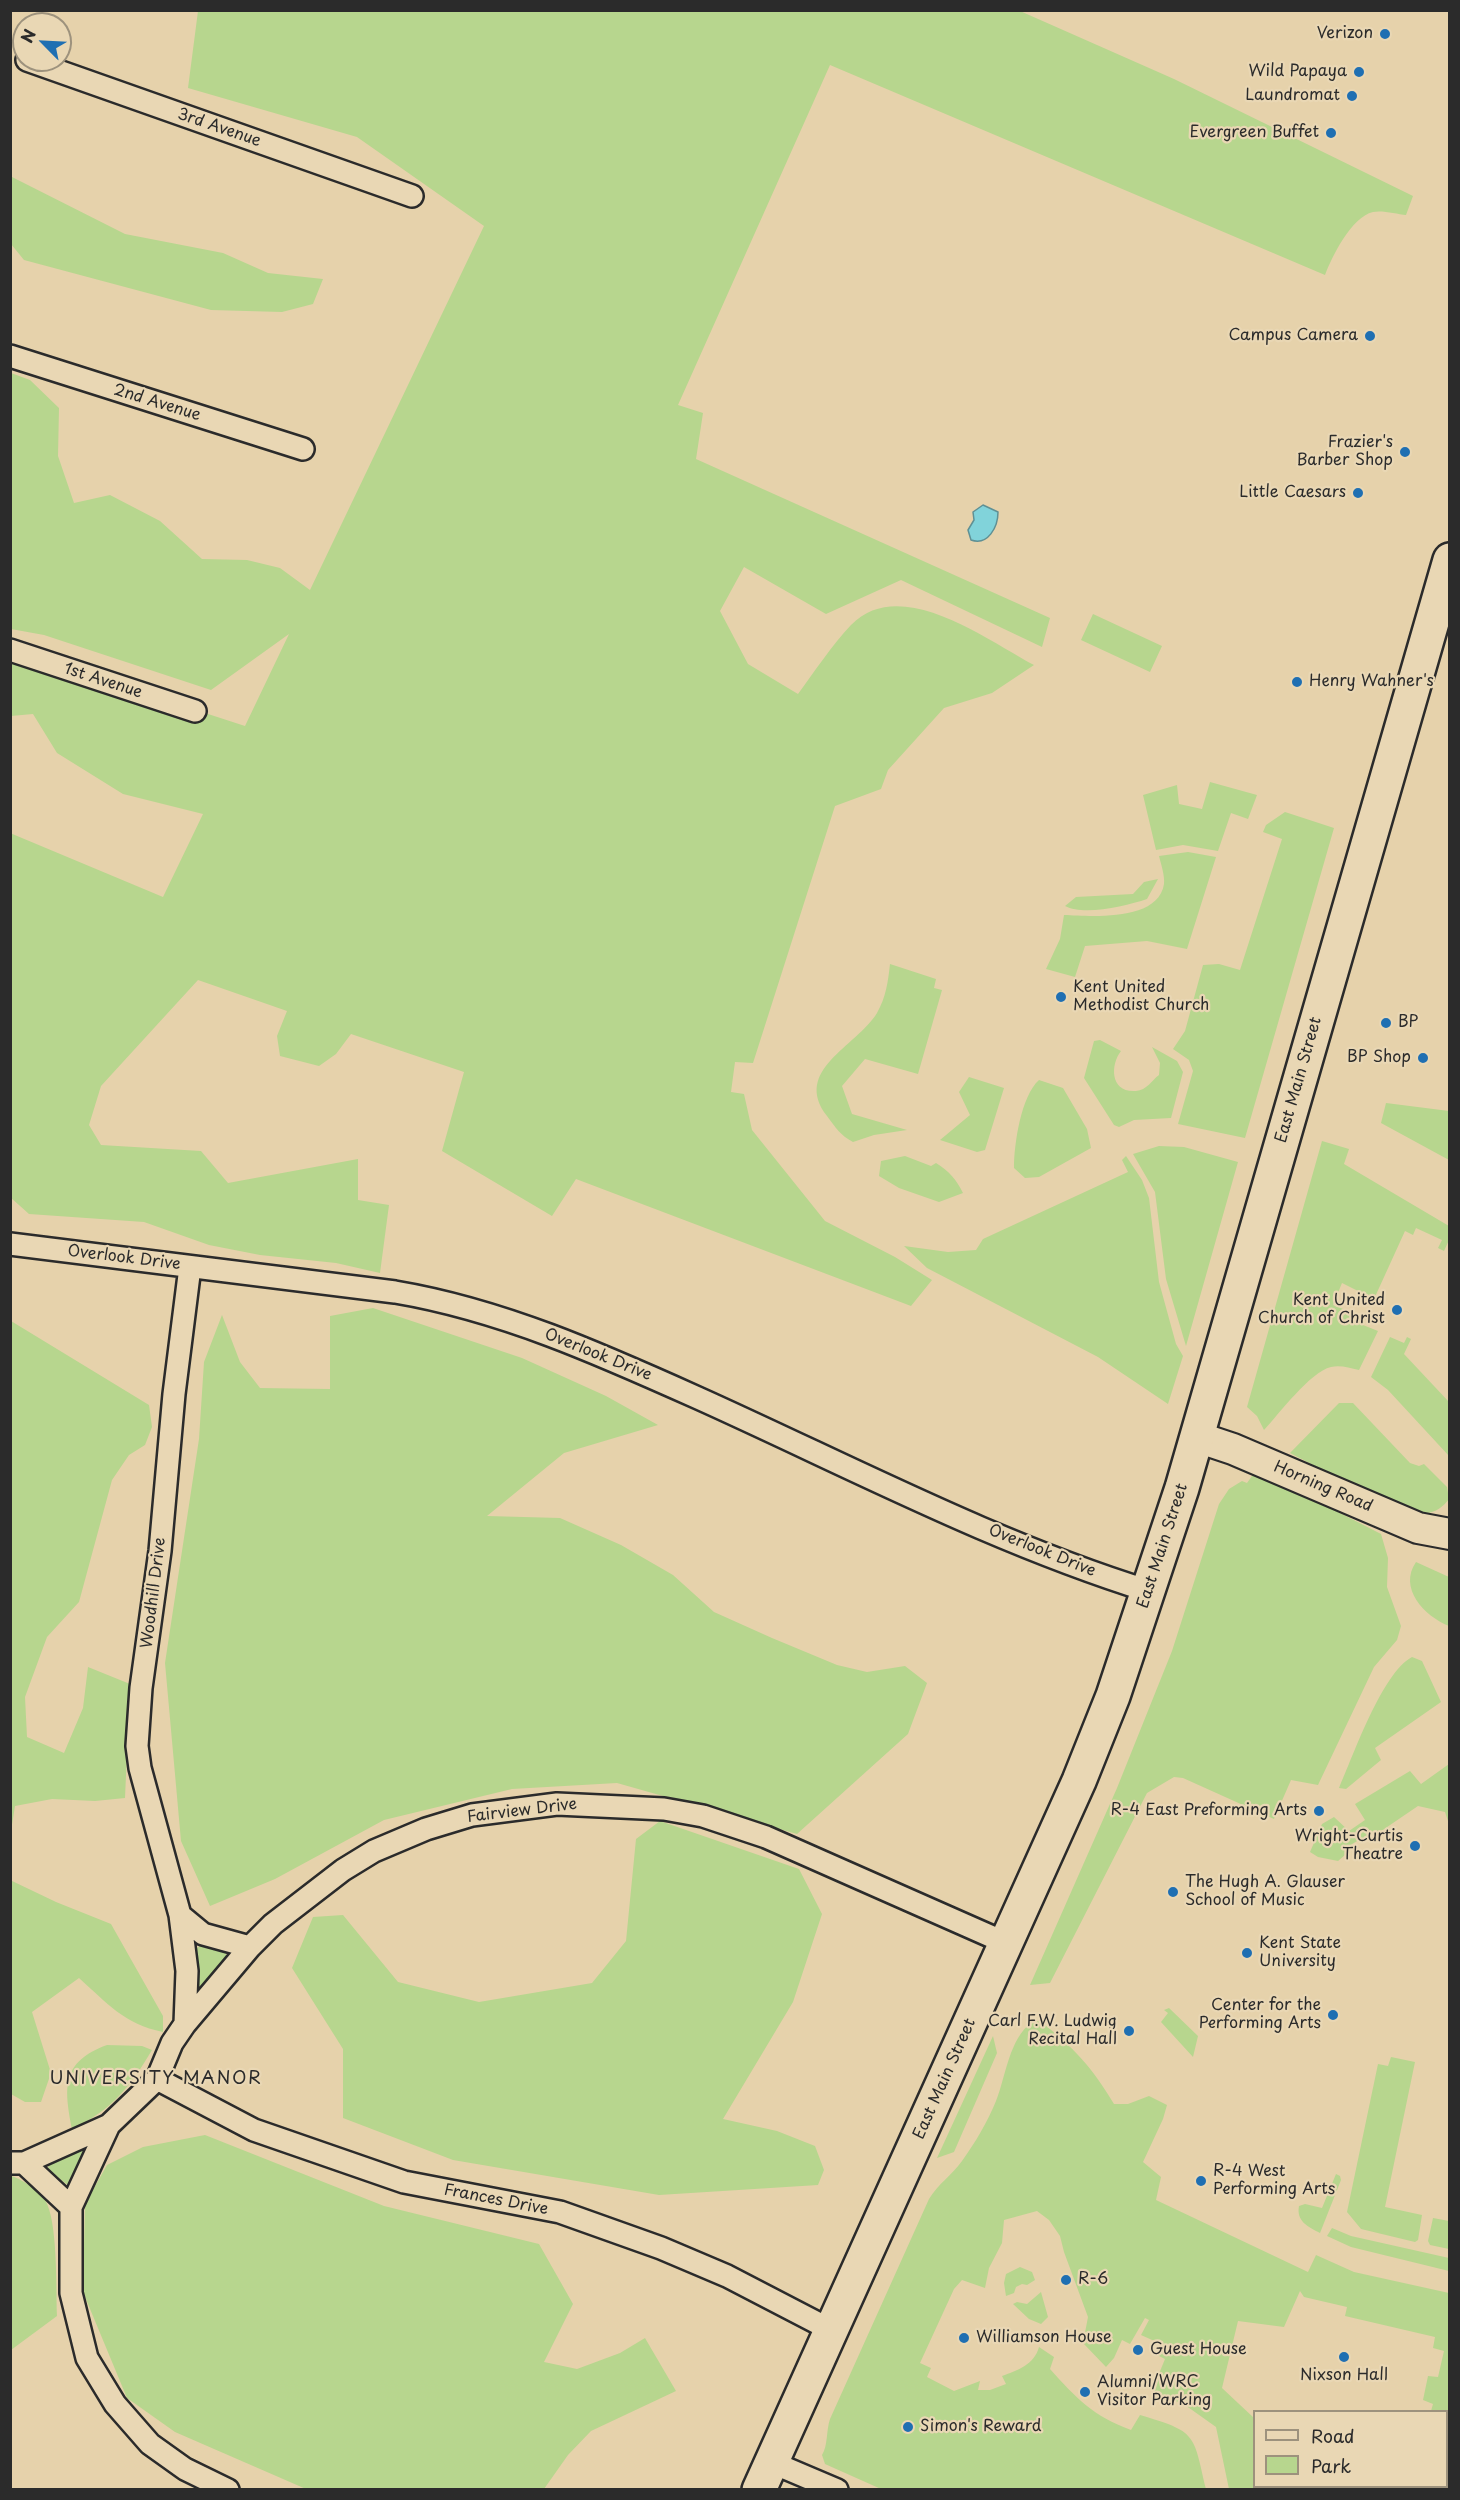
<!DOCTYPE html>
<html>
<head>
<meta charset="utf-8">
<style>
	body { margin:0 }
	#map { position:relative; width:1460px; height:2500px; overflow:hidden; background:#e6d2ab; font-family:"Playpen Sans",sans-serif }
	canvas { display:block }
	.frame { position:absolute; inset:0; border:12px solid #2b2b2b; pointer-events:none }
	.legend { position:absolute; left:1253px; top:2410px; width:195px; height:78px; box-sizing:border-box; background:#e9d7b4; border:2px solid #9d927d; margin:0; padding:8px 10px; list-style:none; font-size:18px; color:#2b2b2b }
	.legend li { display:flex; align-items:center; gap:12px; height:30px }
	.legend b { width:30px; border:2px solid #9d927d }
	.north { position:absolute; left:12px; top:12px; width:60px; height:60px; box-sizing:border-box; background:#e9d7b4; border:2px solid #9d927d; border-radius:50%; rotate:294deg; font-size:16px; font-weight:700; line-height:24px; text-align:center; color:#2b2b2b }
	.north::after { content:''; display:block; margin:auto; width:21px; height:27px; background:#1f6fb2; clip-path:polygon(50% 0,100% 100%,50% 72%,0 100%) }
</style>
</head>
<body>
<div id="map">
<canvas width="1460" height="2500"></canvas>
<div class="frame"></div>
<ul class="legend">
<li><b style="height:8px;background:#e9d7b4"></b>Road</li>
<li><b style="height:16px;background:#b7d68e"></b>Park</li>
</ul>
<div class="north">N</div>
</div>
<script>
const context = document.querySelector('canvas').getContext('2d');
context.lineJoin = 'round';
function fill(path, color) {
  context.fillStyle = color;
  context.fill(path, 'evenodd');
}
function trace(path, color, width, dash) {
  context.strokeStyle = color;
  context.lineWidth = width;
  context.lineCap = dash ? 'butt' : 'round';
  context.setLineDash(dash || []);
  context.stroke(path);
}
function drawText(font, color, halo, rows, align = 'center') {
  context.font = font + ' "Playpen Sans",sans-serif';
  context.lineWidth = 4.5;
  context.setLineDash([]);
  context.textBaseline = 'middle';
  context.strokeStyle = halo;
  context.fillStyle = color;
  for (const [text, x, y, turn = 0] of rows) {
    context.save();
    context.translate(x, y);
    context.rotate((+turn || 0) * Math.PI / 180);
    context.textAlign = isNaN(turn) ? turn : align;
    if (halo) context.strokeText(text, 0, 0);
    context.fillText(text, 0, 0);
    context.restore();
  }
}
const green = new Path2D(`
	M198,11H1020L1174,79L1413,196L1406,215C1397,214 1382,210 1373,212C1351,217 1332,257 1325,275L830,65L678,405L703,413L696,459L1050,618L1042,647L901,580L826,614L744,567L720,611L748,664L798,694C815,671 832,645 851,625C900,574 987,640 1034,665L992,693L944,708L888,770L881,789L835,806L753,1063L735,1062L731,1092L744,1094L752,1130L825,1221L895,1257L932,1280L911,1306L576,1179L552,1216L442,1151L464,1072L351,1034L336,1054L319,1066L280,1056L277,1036L287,1011L198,980L101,1086L89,1125L101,1145L201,1151L228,1183L358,1159V1200L389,1205L380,1273L336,1263L260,1255L209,1245L144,1222L29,1214L10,1197V833L163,897L203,814L123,794L57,753L33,714L11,716V650L245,726L289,634L211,690L44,635L11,629V373L30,380L59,408L58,456L74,503L110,495L160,521L202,559L247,560L280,568L310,590L484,226L357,137L188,88Z
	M10,176L125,234L223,253L268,273L323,279L313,304L282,312L211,310L24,260L11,244Z
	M1093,614L1162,646L1150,672L1081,640Z
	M1210,782L1257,795L1248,819L1231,813L1218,851L1183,845L1156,850L1143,795L1177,785L1179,804L1202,809Z
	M1285,812L1334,828L1245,1138L1178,1124L1193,1071L1189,1060L1173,1049L1185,1031L1203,965L1219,964L1240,970L1282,839L1263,832L1266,825Z
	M1188,852L1216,857L1187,949L1147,941L1085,946L1075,977L1046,969L1060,939L1064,915C1091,916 1158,922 1164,884C1165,876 1161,864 1159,856Z
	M1158,879L1147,899C1126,906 1084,916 1065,906L1076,897L1133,894L1144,882Z
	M890,964L936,979L934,988L942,990L918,1074L865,1059L842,1086L852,1114L907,1130L874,1135L853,1142C841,1136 835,1127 827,1116C792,1070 856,1047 877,1013C886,997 888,982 890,964Z
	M1100,1040L1121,1051C1110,1065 1110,1093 1136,1091C1147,1090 1151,1081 1159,1075L1160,1063L1152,1047L1177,1061L1183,1072L1171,1118L1134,1120L1119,1127L1114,1125L1084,1078L1094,1041Z
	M969,1077L1004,1088L985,1150L977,1152L940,1140L970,1115L959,1092Z
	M1039,1080L1063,1088L1087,1129L1091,1148L1039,1177L1025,1178L1014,1168C1014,1144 1021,1096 1039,1080Z
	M1386,1103L1449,1111V1160L1381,1123Z
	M1322,1141L1349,1149L1344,1164L1449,1226V1240L1444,1251L1438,1248L1442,1240L1416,1228L1413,1235L1405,1231L1374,1299L1342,1283L1333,1305L1366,1318L1363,1325L1378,1331L1359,1370C1349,1368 1341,1365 1331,1367C1310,1372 1279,1414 1264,1430L1257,1416L1247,1407Z
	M1159,1146L1184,1147L1238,1162L1186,1346L1166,1279L1155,1192L1133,1154Z
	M905,1156L931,1166L936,1163C950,1172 956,1179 963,1193L939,1202L899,1188L879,1176L881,1161Z
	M1126,1156L1142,1180L1149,1198L1159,1282L1176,1344L1183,1356L1168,1404L1098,1357L927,1268L904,1246L948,1252L976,1250L983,1239L1128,1172L1122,1160Z
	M373,1308L522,1358L606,1396L658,1425L564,1453L487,1516L560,1518L621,1545L673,1575L714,1612L772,1638L837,1665L867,1672L905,1666L927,1683L908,1734L797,1834L617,1783L512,1789L384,1820L275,1879L210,1906L181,1841L165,1663L199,1439L204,1362L222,1315L240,1362L260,1388L330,1389V1316Z
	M11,1321L149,1405L152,1427L145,1445L129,1455L112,1480L79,1602L47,1637L25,1697L27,1737L64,1753L83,1708L88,1667L130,1684L125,1798L95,1801L52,1799L15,1806L11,1831Z
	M1390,1337L1404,1343L1407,1337L1411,1339L1404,1354L1449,1402V1456L1388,1390L1371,1377Z
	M1339,1403H1353L1410,1463L1419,1466L1424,1464L1447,1487L1449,1499C1444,1506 1435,1513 1426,1513C1397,1512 1320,1468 1290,1453Z
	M1264,1474L1381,1534L1388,1558L1387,1587L1401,1626L1397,1640L1374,1667L1318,1785L1291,1780L1274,1819L1183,1778L1174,1777L1147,1793L1050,1983L1030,1985L1117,1788L1172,1651L1219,1504L1229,1489L1242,1481L1247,1483L1252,1476Z
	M1416,1562L1449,1577V1626C1424,1616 1398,1588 1416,1562Z
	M1412,1657L1422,1661L1441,1702L1375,1748L1381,1760L1346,1789L1339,1788C1354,1754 1382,1673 1412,1657Z
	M1449,1764V1824L1445,1812L1418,1806L1365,1842L1359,1840L1347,1847L1345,1855L1338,1861L1318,1857L1310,1852L1322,1824L1334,1817L1349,1831L1365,1820L1355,1804L1410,1771L1421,1784Z
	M660,1821L799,1869L822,1914L793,2002L723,2119L777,2131L815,2146L824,2170L818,2185L659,2195L453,2160L343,2118V2049L292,1968L313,1917L343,1915L398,1982L479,2002L592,1983L626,1941L636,1839Z
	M10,1880L56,1902L111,1924L163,2016V2032C124,2024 107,2003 79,1978L32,2012L51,2073L41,2102H25L11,2094Z
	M204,1943L217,1950H226V1959L198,1992L194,1990L197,1948Z
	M1169,2008L1198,2036L1193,2057L1161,2022L1168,2013L1164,2010Z
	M1040,2021C1074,2048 1092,2067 1114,2104H1128L1149,2096L1167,2105L1163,2119L1143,2162L1161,2177L1156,2200L1308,2272L1316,2255L1354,2272L1449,2293V2423H1447L1446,2412L1431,2411L1433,2404L1423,2400L1428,2376L1438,2377L1444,2351L1433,2348L1435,2337L1345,2316L1347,2307L1304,2297L1300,2291L1284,2327L1238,2321L1222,2388L1254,2418V2486L1442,2487L1441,2489H1229L1216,2427L1185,2405L1152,2391L1165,2359L1157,2355L1161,2344L1141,2335L1149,2320L1145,2318L1130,2344L1122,2340L1114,2358L1106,2367L1083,2343L1088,2317L1064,2252L1060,2236L1049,2220L1037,2211L1004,2220L1002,2243L989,2268L985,2288L962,2280L954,2289L920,2363L931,2368L927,2377L954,2391L980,2381L978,2390H990L1006,2384L1002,2376C1018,2370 1034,2365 1039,2347L1054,2357L1050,2369C1077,2399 1093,2416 1131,2430L1140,2415C1197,2432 1193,2433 1206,2489H881L825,2464L822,2455C828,2446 826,2431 830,2419L929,2199C938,2184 952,2175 962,2161C975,2143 988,2121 996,2101C1006,2076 1009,2039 1032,2022Z
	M993,2036L997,2053L954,2152L937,2158Z
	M107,2045L142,2046L152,2050C130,2087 112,2110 72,2129C64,2087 61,2062 107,2045Z
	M1391,2057L1415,2062L1385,2207L1422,2215L1418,2240L1415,2242L1361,2229L1347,2212L1378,2064L1388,2066Z
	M205,2135L384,2206L539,2244L573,2304L544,2362L577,2369L620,2353L645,2338L676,2391L591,2431L568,2455L544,2489H306L175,2432L127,2398L83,2292L85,2204L107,2165L143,2147Z
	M86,2146L89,2150L78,2174L69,2186L49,2171L48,2167L53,2160Z
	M1336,2174L1340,2176L1341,2180L1320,2233C1308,2227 1296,2221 1299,2206L1305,2204L1322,2208Z
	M11,2176C20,2178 40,2191 45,2200C58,2220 56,2290 57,2316L11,2350Z
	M1433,2218L1449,2221V2249L1430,2245L1428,2241Z
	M1332,2228L1351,2236L1449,2258V2271L1351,2247L1327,2236Z
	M1020,2267L1032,2272L1035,2280L1027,2285L1022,2284L1016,2287L1014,2293L1006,2296L1004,2283L1006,2274Z
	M1041,2292L1048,2317L1041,2324L1029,2319L1013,2304L1017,2302L1027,2304Z`);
const water = new Path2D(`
	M983,505L998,512C998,527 988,546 971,540L968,530L974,520L973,512Z`);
const street = new Path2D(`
	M27,60L412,196
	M10,356L303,449
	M10,650L195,711
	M10,1244L395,1292C502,1310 600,1354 698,1398C847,1465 994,1543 1149,1591
	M190,1267L174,1394L160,1551L141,1688L137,1746L140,1768L180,1915L203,1934L250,1947
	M180,1915L187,1971L185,2024
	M157,2079L254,2130L404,2182L560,2212L661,2248L727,2276L831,2330
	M10,2163H24L109,2125
	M24,2163L71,2207
	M771,2462L837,2490
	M228,2490L185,2469L150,2444L115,2404L87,2358L71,2293V2207L109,2125L157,2079L172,2043L185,2024L250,1947L273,1924L343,1870L374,1851L426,1829L472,1815L557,1804L664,1809L703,1816L766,1837L1006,1943`);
const secondary = new Path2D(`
	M1197,1437L1233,1449L1418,1528L1450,1534`);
const primary = new Path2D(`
	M759,2490L1079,1781L1113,1696L1182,1488L1450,560`);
const markers = [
	[1385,34,6,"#1f6fb2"],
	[1359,72,6,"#1f6fb2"],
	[1352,96,6,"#1f6fb2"],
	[1331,133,6,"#1f6fb2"],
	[1370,336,6,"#1f6fb2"],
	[1405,452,6,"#1f6fb2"],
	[1358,493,6,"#1f6fb2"],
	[1297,682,6,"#1f6fb2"],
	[1061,997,6,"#1f6fb2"],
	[1386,1023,6,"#1f6fb2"],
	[1423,1058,6,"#1f6fb2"],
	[1397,1310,6,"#1f6fb2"],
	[1319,1811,6,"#1f6fb2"],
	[1415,1846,6,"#1f6fb2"],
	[1173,1892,6,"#1f6fb2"],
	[1247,1953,6,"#1f6fb2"],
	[1333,2015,6,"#1f6fb2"],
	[1129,2031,6,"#1f6fb2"],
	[1201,2181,6,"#1f6fb2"],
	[1066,2280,6,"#1f6fb2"],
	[964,2338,6,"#1f6fb2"],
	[1138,2350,6,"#1f6fb2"],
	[1344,2357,6,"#1f6fb2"],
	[1085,2392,6,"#1f6fb2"],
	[908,2427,6,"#1f6fb2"]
];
const poiNames = [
	["Verizon",1373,34],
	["Wild Papaya",1347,72],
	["Laundromat",1340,96],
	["Evergreen Buffet",1319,133],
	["Campus Camera",1358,336],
	["Frazier's",1393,443],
	["Barber Shop",1393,461],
	["Little Caesars",1346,493],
	["Henry Wahner's",1309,682,"left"],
	["Kent United",1073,988,"left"],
	["Methodist Church",1073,1006,"left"],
	["BP",1398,1023,"left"],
	["BP Shop",1411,1058],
	["Kent United",1385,1301],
	["Church of Christ",1385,1319],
	["R-4 East Preforming Arts",1307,1811],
	["Wright-Curtis",1403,1837],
	["Theatre",1403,1855],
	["The Hugh A. Glauser",1185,1883,"left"],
	["School of Music",1185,1901,"left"],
	["Kent State",1259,1944,"left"],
	["University",1259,1962,"left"],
	["Center for the",1321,2006],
	["Performing Arts",1321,2024],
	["Carl F.W. Ludwig",1117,2022],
	["Recital Hall",1117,2040],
	["R-4 West",1213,2172,"left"],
	["Performing Arts",1213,2190,"left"],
	["R-6",1078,2280,"left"],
	["Williamson House",976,2338,"left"],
	["Guest House",1150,2350,"left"],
	["Nixson Hall",1344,2376,"center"],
	["Alumni/WRC",1097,2383,"left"],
	["Visitor Parking",1097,2401,"left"],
	["Simon's Reward",920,2427,"left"]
];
const streetNames = [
	["3rd Avenue",219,128,19],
	["2nd Avenue",157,403,17],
	["1st Avenue",103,681,18],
	["East Main Street",1299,1080,-74],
	["Overlook Drive",124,1258,7],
	["Overlook Drive",598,1355,22],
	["Horning Road",1323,1487,23],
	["East Main Street",1163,1546,-72],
	["Overlook Drive",1042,1551,22],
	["Woodhill Drive",154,1593,-83],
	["Fairview Drive",522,1811,-7],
	["East Main Street",945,2079,-66],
	["Frances Drive",496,2200,11]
];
const neighbourhoodNames = [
	["UNIVERSITY MANOR",156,2079]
];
fill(green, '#b7d68e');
fill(water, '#81d3da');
trace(water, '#5f9094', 1.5);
trace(street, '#2b2b2b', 26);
trace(secondary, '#2b2b2b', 34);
trace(primary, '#2b2b2b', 38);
trace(street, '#e9d7b4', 21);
trace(secondary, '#e9d7b4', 30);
trace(primary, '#e9d7b4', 33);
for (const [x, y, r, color] of markers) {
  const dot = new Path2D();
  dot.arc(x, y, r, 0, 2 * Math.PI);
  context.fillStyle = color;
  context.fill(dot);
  trace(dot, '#e9d7b4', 2);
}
drawText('16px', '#2b2b2b', '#e9d7b4', poiNames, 'right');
drawText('16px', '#2b2b2b', '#e9d7b4', streetNames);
context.letterSpacing = '1.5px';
drawText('18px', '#2b2b2b', '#e9d7b4', neighbourhoodNames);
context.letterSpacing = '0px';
</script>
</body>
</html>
